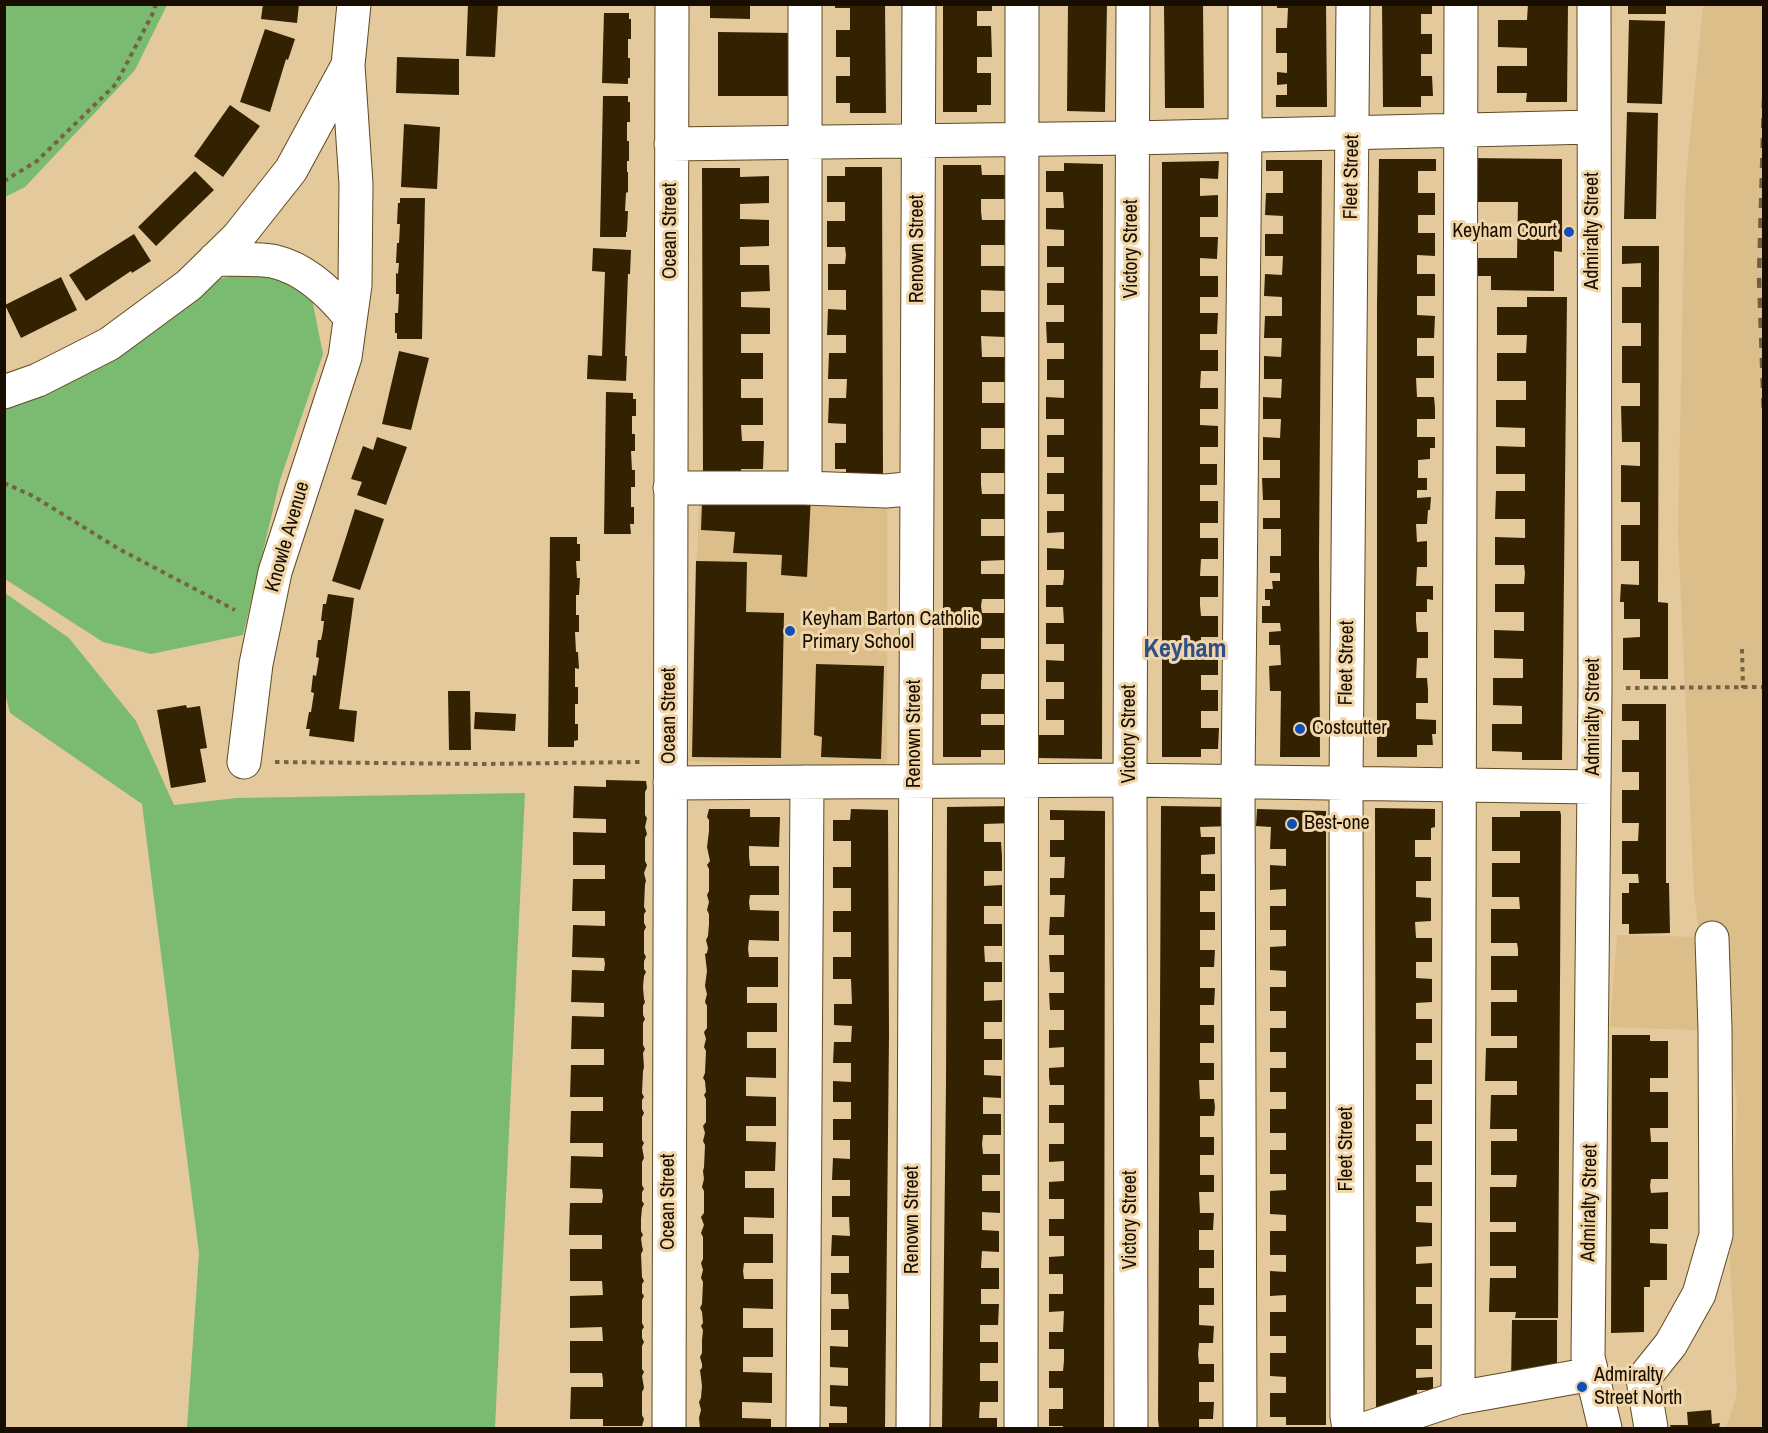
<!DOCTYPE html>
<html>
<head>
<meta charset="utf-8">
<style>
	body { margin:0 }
	#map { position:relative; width:1768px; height:1433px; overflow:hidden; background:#e3c99c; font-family:"Archivo Narrow",sans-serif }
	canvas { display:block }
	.frame { position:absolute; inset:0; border:6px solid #170e01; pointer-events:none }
</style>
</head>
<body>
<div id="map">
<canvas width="1768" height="1433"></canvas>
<div class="frame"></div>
</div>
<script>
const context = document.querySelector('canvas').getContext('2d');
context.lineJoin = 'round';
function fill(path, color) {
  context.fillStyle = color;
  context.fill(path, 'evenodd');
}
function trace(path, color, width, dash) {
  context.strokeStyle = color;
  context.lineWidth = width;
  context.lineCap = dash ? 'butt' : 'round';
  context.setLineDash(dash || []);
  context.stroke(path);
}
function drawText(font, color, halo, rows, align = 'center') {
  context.font = font + ' "Archivo Narrow",sans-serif';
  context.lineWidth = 6;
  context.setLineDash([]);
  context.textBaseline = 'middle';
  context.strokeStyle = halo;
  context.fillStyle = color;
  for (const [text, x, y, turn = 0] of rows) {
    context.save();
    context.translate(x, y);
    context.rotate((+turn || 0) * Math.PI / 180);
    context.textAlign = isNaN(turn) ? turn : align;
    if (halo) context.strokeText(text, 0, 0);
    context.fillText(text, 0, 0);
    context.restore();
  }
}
const built = new Path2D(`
	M1703,5H1763V1428H1726L1737,1393L1730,1262L1737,1106L1729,1029L1694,1030L1610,1027L1617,935L1700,937L1694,895L1678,532L1685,190Z
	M700,487L887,500V769L688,761Z`);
const green = new Path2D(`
	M5,4L167,5L135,70L25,187L5,197Z
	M267,267L312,299L323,354L280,480L243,635L151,654L103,642L5,579L4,404L215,280Z
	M5,593L69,638L136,721L174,805L237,798L525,793L495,1428H187L199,1253L142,804L10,713L5,693Z`);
const building = new Path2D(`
	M263,4H299L297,23L261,19Z
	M468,4H498L495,57L466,56Z
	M710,4H750V19L710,18Z
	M835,4H885L886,113H850V103H836V76H850V57H836V30H850V8H835Z
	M943,4H992V11H977V26H991L992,57H977V73H991V105H977V112H943Z
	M1068,4H1107L1105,112L1067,111Z
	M1277,4H1326L1327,107H1276V95H1287V84L1277,85V72L1287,73V53H1276V28H1287L1288,8H1277Z
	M1382,4H1432V14H1421V34H1432V54H1421V76H1432L1433,96H1421V107H1383Z
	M1528,4H1568L1567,102H1526L1527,93H1497V66H1527V48L1498,47V20H1527Z
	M1628,4H1666V14H1628Z
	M1164,5H1203L1204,108H1165Z
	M604,13H629V19H631V39H628V58H630V78H628V84L602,83Z
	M1629,20L1665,21L1662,104L1627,103Z
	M265,29L295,39L288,60L286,59L270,112L240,102Z
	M718,32L793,33V96H718Z
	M397,57L459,59V95L396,93Z
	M603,96H628V102H630V122H627V141H629V161H627V172H628V192L626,193L625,211H628L627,232H626V237H600Z
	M230,105L260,126L223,177L194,156Z
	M1627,112L1658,113L1656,219H1624Z
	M404,124L440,127L437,189L401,187Z
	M1468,158L1562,159V252L1554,251V291L1491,290V276H1478V258H1517L1518,202H1467Z
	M1379,159H1436V171H1418V193H1435V215H1418V233H1435V256L1417,255V274H1435V296H1417V315L1435,316L1434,338H1417V356H1434V378H1416L1417,397H1434L1435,408V419H1417V437H1435V448H1430V459L1418,460V478H1427V490H1417V498L1431,497L1430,510H1428L1427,524H1416L1417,542L1427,541V567H1417L1416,586H1433V600L1427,599V612H1416V621L1417,632H1428V658H1417L1416,678H1427L1428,690V703H1416V719L1436,720V734H1432L1433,745H1417V757H1377V305Z
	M1266,160H1322L1319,556L1320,757H1280L1281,691H1270L1269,666L1281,665L1280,645H1269V632L1281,631L1280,623H1262V606H1270V600H1265V589H1273L1272,581H1280V573H1270V556H1281V529H1263V518H1280V500H1263L1262,478H1280V460H1263V437L1280,438L1281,419H1263V397L1281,398L1282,379H1264V356L1281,357L1282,338H1264L1265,316H1282V297L1264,296L1265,274L1282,275L1283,256H1265V234H1283V216L1265,215L1266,193H1283V171H1266Z
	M1219,161L1218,179L1200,178V196L1218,195V217H1200V237H1218L1217,259L1200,258V276H1218V297H1200V313H1218L1217,334H1200V350H1218V371H1201L1200,388H1218V409H1200V425L1218,426V447H1200V464H1217V485H1200V501H1218V523H1200V538H1218V559H1201L1200,576H1218V597H1200V605L1201,616H1218V637H1201V653H1218V675H1201V690H1218V711H1201V728H1219L1218,749H1201V757H1162V162Z
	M1064,163L1103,164L1102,759L1038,758V735H1064V720H1046V699H1064V682H1046V660L1064,661V644H1046V623H1064L1063,607H1046V585H1063L1064,577V570H1047V548L1064,549V532L1047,533V511H1064V494H1047V473H1064V457H1047V435H1064V419H1046V397L1064,398V380H1047V359H1064V343H1047L1046,322H1064V305H1047V283H1064V267H1047V246H1064V230L1046,229V208H1064L1063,192H1046V171H1064Z
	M943,165H981L982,175H1005L1006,199H981V211L982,220H1005V245H981V266H1005V291L981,290V312H1005V337L981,336L982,357H1005L1006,382H982V403H1005L1006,428H981V449H1005V473H981V485L982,494H1005V519H981V536H1005V560L981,561V574H1005V599H982L981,606L982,613H1005V638H981V649H1005V674H982L981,682V689H1005V714H981V725H1004L1005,750H981V757H943Z
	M845,167H882L883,477H846V469H835V443H846V424L828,423L829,398H846L847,379H828L829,353H846V335H827L828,309L846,310V290H828V264H845L846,255L845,247H827V221H845V202H827V176H845Z
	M702,168H740V177L769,176V203L740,204V219L769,220V246L740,247V265H769L770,291L741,292V307L770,308V334H741V353H763V379H741V398H763V425H741L742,441H764L763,469H741L742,478L703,479Z
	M195,171L214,190L156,246L138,227Z
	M400,198H425L422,339H397V333H395V313H398L399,294H396V273L398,274L399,263H396L397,243H399L400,224H397L398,203H400Z
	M134,234L151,261L132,273L131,271L86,301L69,275Z
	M1622,246H1659L1658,602L1668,603V679H1640V670H1623V638L1640,637V619H1624V602H1620L1621,584L1639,585V561H1621V525H1640V502H1621V465L1640,466V442H1622L1621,406H1640V383H1622V346H1641V323H1622V287H1641V263L1622,264Z
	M593,248L631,250L630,274H628L625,356H627L626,381L587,379L588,355L602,356L605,272L592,271Z
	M61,277L77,310L21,338L5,305Z
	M1527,297H1567L1562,760H1522V752L1492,751V724H1522V706L1493,705V678H1523V659L1494,658V630L1524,631V612H1495V584H1524L1525,573L1524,565H1495V537L1525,538V519H1495L1496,491H1525V474H1496V446L1525,447V428L1496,427V400H1526V381H1497V353H1526L1527,335H1497V307H1527Z
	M399,351L429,358L411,430L382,424Z
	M606,392L633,393V399H636V416H632V434H635V451H631L632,470H635V487H631V507H634V524H630L631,534H604Z
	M377,437L407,447L386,505L357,495L362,482L351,479L363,446L373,450Z
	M811,494L807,577L781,575L782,555L733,553L735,532L701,530L702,503Z
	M355,509L384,519L360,590L332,581Z
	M550,537H577V544H580V561H576L577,578H580L579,595H576V615H579V632H575L576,652H578L579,669L575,668V687H578V704H575V724H578V740L574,741V747H548Z
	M696,561L747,562L746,612L784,613L781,758L692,757Z
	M328,594L354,598L339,709L357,711L354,742L309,736L310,729H306L309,712H311L314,693L311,692L313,675L316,676L319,658L316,657L318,640H321L323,630L324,621H321L323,604H326Z
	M816,664L884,666L881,759L821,757L822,737L814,735Z
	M448,691H470L471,750H449Z
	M1622,704H1666V883H1669L1670,933L1629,934V924H1622V893H1629V883H1639L1638,874H1622V841H1638L1639,823H1622V790H1639V772H1622V740H1639V721H1622Z
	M186,705L187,708L200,706L207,748L200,749L206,782L171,788L157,710Z
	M475,712L516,714L515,731L474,729Z
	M606,780L646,781L647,788L645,792V815L647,818L645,827L647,834L645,838V861L647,865L644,873L646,881L645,884L644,907L646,911L644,914V923L646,927L644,931V953L646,957L644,961V969L646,972L644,976L643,987L644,999L645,1002L643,1006V1015L645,1019L643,1023V1045L645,1049L643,1053L644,1067L643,1071L642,1093L644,1097L642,1100V1109L644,1113L642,1117V1140L644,1143L642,1147L644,1158L642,1162V1185L644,1189L642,1192V1201L644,1204L642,1208L641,1219V1231L643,1235L641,1238L642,1246L643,1250L641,1254L642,1277L644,1281L642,1284V1293L644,1296L642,1300V1323L644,1327L642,1330V1338L644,1342L642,1346V1369L644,1372L642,1376L644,1388L642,1392V1415L644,1419L642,1426H603V1419H570L571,1387H603V1380L602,1373H570V1341H603L602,1327L570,1328V1296L603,1295L602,1281H570V1249H602V1235H569L570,1203H602L603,1196L602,1189L570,1188L571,1156L603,1157V1143H570L571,1111H603V1097H570L571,1065H604V1049H571L572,1016L604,1017V1003L571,1002L572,970L604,971L605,964L604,958L572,957L573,925L605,926V911H572L573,879H605V865H573V832L606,833V819L573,818L574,786L606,787Z
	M1014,806L1013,823L984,824V842H1001L1002,856V871H984V886L1002,885V906H984V924H1002V946H984L985,962H1002V982H984V1001L1002,1000V1022H984V1039H1002V1060H984V1075L1001,1076V1098L983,1097V1114H1001V1135H983L982,1144L983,1154H1000V1175H982V1191H1000V1213L982,1212V1230L999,1231V1252L982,1251L981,1268H999V1289H981V1304H999L998,1325H980V1342H998V1363H980V1381H998V1402H980L979,1418H997V1428H942L946,1086L947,807Z
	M1161,806L1233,807L1232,826L1200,827L1201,837H1215V854L1201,855V874H1215V891H1200V912H1215V930H1200V950H1215L1214,967H1200V988H1215L1214,1005H1200V1025H1214V1043H1200V1063H1214V1080H1199L1200,1099H1214L1215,1107L1214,1116H1200V1137H1214V1155H1200V1175H1214V1192H1199L1200,1213H1214L1213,1230H1199V1250H1214V1268H1199V1288H1214V1305H1199V1325L1214,1326L1213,1343H1199L1198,1354L1199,1364H1214V1382H1199V1402H1214L1213,1419H1199V1428H1159L1158,1419Z
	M1375,808L1435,809V827L1431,828V840H1415V857H1431V881H1416V897L1431,898V921L1415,922L1416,938H1432V962H1416V978L1432,979V1002L1416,1003V1019H1432V1043H1416V1060H1432V1084H1416V1100H1432V1124H1416V1141H1432V1165H1416V1182H1432V1206H1416V1222L1432,1223V1246L1416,1247V1264L1432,1263V1287H1416V1304H1432V1328H1416V1345H1432V1369H1416V1378L1433,1377V1390H1417V1398L1376,1409Z
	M709,809H750V817H780L779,847L749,846V856L750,866H779V895H750L749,902L750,910L779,911V941L749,940L748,949L749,957H778V987H747V1003H777V1032H747V1048H776V1078L746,1077V1096L776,1097V1126H746V1141L776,1142L775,1171H745V1188H774V1218L744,1217V1234H773V1263H744L743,1271L744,1279H773V1309L743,1308V1328H773V1357H743V1372L772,1373V1403L742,1402V1418L771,1419V1428H700L699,1418L701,1410L699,1402L701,1398L702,1386L700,1370L702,1368V1364L700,1357L702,1353V1340L703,1330L701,1326L703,1323L702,1312L700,1308L702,1304L703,1282L701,1278L703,1270L701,1263L703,1259V1237L701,1233L704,1225L701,1217L704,1213V1191L702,1187L704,1179L703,1171L704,1167L705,1145L703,1141L705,1133L703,1126L706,1122V1099L704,1095L706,1092L705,1081L703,1078L705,1073L706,1051L704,1047L706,1039L704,1032L707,1028V1006L705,1002L707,994L705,986L707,971L705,954L707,953L708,948L706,940L708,936L709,924V914L707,910L709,902L707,895L709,891V869L707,865L710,861L707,847L709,831V820L707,817Z
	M851,809L888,810L889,1035L885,1428H829V1423H847V1407L830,1406V1385L848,1386V1368L830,1367V1346L848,1347V1330H831V1309H849L848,1294H831V1273H849V1256H831L832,1235L850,1236L849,1217H832V1196H850V1180H832L833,1158L850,1159V1140H833V1119H851V1102H833V1081L851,1082V1063H833L834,1042H851L852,1026L834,1025V1004H852L851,979H833V957H851V932H833V911H851V888H833V867H851V841H833V820H850Z
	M1257,809L1326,811V1425H1286V1417H1270V1393H1286V1377L1270,1376V1353H1286V1336H1270V1312H1286V1295L1270,1296V1271L1286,1272V1255H1270V1231H1286V1215L1270,1214V1191L1286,1190V1174H1270V1150H1286V1133H1270V1109H1286V1092H1270V1068H1286V1052H1270V1028H1286V1011H1270V987H1286V971L1270,970V947L1286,946V930H1270V906H1286V889L1270,890V865L1286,866V849H1270L1271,827L1256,826Z
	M1050,810L1105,811L1104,1428H1063V1426H1049V1409H1063V1388H1049V1371H1063L1064,1361V1349H1049V1332H1063L1064,1311L1049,1312V1294H1063V1274H1049V1257L1064,1256V1236H1049V1219H1064V1199H1049V1182L1064,1181V1161L1049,1162V1144H1064V1123H1049V1105H1064V1085H1050L1049,1077V1068L1064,1067V1047L1049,1048V1030H1064V1010H1050L1049,993H1064V972H1050L1049,955H1064V935H1049L1050,917H1064L1065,895H1050V878H1064L1065,857H1050V840H1064V820H1050Z
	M1520,811H1560L1561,815L1558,1318H1515L1516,1312H1489L1490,1278H1516V1266H1490V1232H1516V1222H1490V1187H1516L1517,1175H1491V1141H1517V1129H1490L1491,1095H1517V1081H1485L1486,1048H1517V1036H1491V1002H1517V990H1491V956H1518V949L1517,943H1491V909H1520L1519,897H1492V863H1520V851H1492V817H1520Z
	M1612,1035H1650V1041H1668V1078H1650V1092H1668V1128H1650L1651,1142H1668V1179H1651L1650,1186L1651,1193L1668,1192V1229H1650V1243L1667,1244V1280H1650V1287H1644V1332L1611,1333Z
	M1512,1320H1557V1371L1511,1382Z
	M1711,1410L1712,1424L1720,1423L1719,1428H1671L1670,1425H1688L1687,1412Z`);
const path = new Path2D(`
	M4,181L37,161L116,84L152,15L156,4
	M4,483L33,496L119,549L235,610
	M1742,649L1743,688
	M1626,688L1764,687
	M275,762L483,764L640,762`);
const minor = new Path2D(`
	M1594,4L1595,688L1588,1357L1605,1428
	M671,144L1133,138L1593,127
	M215,259C232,260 261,258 276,262C305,269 332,295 350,317
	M4,392L38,380L109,344L189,285L238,237L291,170L348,65L354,4
	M670,488H805L886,491L917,488
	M805,488V4
	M244,762L256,664L275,572L345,357L355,285L356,184L348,65
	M670,783L1130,780L1594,787
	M1458,1398L1461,4
	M669,1428L672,4
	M803,1428L807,782
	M913,1428L919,4
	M1021,1428L1022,4
	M1131,1428L1130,780L1133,4
	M1240,1428L1238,782L1245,135V4
	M1349,1428L1347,1416L1346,783L1353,4
	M1368,1428L1458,1398L1592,1374
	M1651,1428L1643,1379L1671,1344L1699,1294L1716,1235L1715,1029L1712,938`);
const rail = new Path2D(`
	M1764,98L1759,277L1764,419`);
const markers = [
	[1569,232,6,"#104eb9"],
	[790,631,6,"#104eb9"],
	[1300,729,6,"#104eb9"],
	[1292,824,6,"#104eb9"],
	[1582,1387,6,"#104eb9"]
];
const streetNames = [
	["Fleet Street",1352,177,-89],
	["Ocean Street",671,231,-90],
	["Admiralty Street",1593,231,-90],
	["Renown Street",918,249,-90],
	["Victory Street",1132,249,-90],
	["Knowle Avenue",288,537,-74],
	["Fleet Street",1347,663,-89],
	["Ocean Street",670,716,-90],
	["Admiralty Street",1594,717,-90],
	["Renown Street",915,734,-90],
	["Victory Street",1130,734,-90],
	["Fleet Street",1347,1149,-90],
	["Ocean Street",669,1202,-90],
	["Admiralty Street",1590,1203,-89],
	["Renown Street",913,1220,-90],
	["Victory Street",1131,1220,-90]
];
const poiNames = [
	["Keyham Court",1557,232,"right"],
	["Keyham Barton Catholic",802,620],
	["Primary School",802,643],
	["Costcutter",1312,729],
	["Best-one",1304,824],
	["Admiralty",1594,1376],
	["Street North",1594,1399]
];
const districtNames = [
	["Keyham",1185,650]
];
fill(built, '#dcbe8a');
fill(green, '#7bbb71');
fill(building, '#332202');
trace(minor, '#614a20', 35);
trace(path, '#736347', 4, [4.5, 4.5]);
trace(minor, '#fff', 33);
trace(rail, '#6e5e43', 4.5, [10, 10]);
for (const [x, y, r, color] of markers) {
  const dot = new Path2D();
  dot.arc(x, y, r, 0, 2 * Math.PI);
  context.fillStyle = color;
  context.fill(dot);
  trace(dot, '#f0d6a8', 2);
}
drawText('20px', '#170e01', '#f0d6a8', streetNames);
drawText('20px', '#170e01', '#f0d6a8', poiNames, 'left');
drawText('bold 26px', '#304f87', '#f0d6a8', districtNames);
</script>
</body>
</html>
